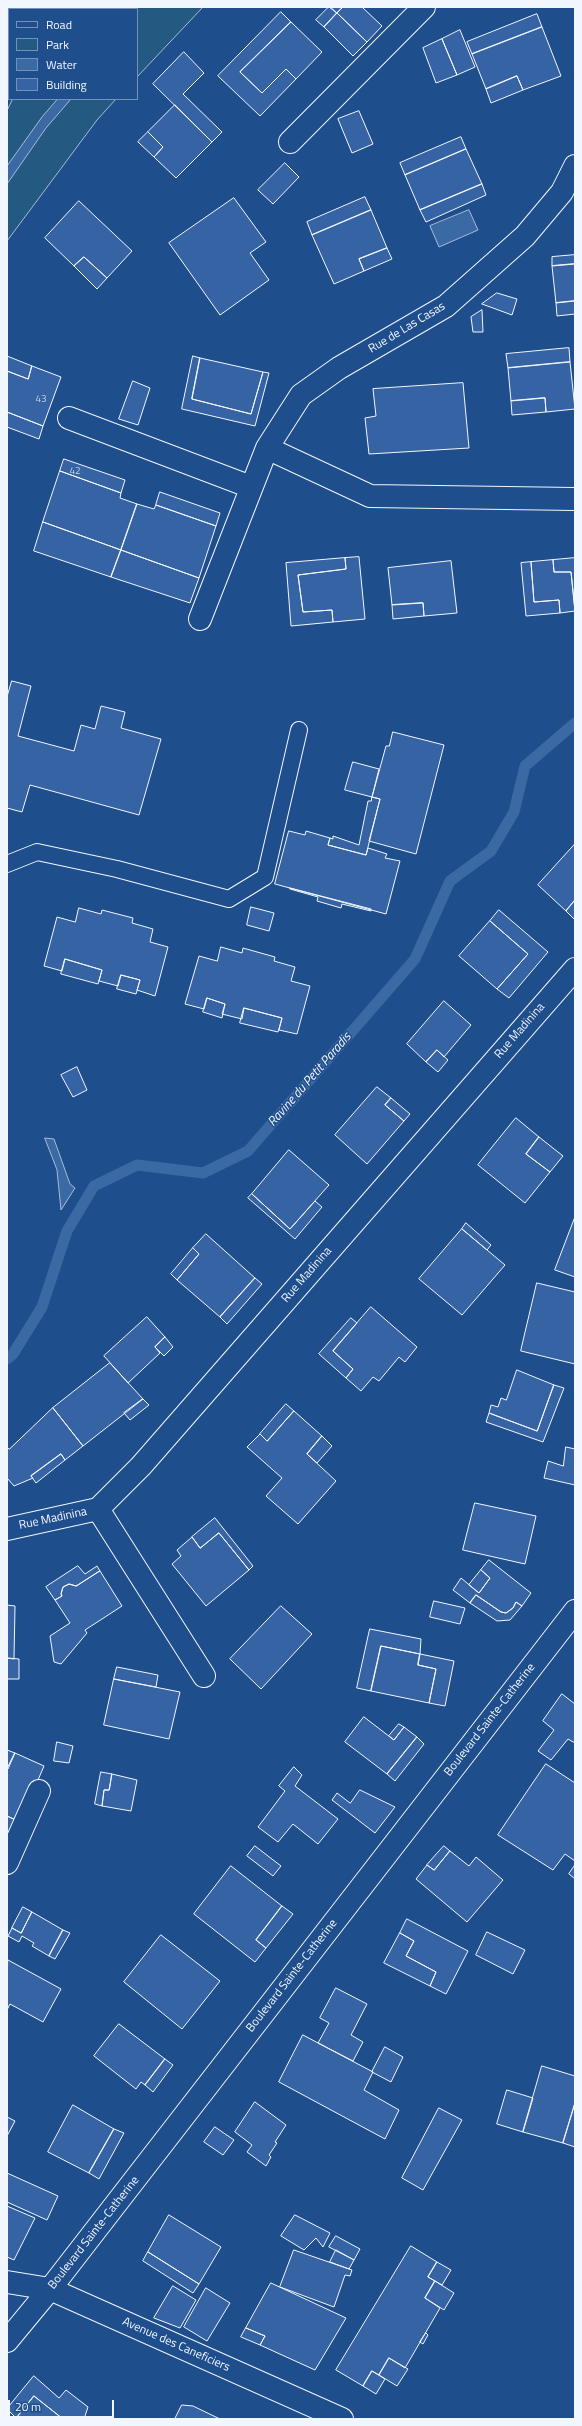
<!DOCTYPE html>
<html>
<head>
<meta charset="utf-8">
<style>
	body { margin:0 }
	#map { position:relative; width:582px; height:2426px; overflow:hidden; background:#1f4e8c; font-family:"Titillium Web",sans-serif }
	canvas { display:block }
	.frame { position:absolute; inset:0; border:8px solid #f2f6ff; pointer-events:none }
	.legend { position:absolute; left:8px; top:8px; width:130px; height:92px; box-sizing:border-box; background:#1f4e8c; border:1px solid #7391ba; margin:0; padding:5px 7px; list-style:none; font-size:12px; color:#f2f6ff }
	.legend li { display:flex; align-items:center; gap:8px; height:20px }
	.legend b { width:20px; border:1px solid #7391ba }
	.scale { position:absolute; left:8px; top:2400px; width:106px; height:18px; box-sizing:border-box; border:2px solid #f2f6ff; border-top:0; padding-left:5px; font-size:12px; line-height:14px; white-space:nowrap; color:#f2f6ff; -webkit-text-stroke:3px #1f4e8c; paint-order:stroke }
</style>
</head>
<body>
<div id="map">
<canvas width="582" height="2426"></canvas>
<div class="frame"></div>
<ul class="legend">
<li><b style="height:5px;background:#1f4e8c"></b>Road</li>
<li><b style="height:11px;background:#245a82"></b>Park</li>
<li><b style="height:11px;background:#3b69a3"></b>Water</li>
<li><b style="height:11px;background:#3563a3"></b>Building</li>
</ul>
<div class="scale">20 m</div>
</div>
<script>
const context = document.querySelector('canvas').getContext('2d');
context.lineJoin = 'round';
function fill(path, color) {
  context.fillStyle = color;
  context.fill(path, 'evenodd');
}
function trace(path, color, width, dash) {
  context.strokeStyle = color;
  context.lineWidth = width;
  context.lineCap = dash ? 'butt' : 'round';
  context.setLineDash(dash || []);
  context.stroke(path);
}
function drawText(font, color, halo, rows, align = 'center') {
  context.font = font + ' "Titillium Web",sans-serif';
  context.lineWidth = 3;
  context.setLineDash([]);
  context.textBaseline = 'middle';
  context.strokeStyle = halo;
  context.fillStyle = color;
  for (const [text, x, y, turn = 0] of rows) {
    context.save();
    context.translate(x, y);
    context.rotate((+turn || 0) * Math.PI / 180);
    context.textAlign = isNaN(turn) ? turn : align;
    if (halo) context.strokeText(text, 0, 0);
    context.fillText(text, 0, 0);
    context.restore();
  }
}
const green = new Path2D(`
	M12,7H203L137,77V9H13Z
	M13,99H116L97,120L7,241V111Z`);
const water = new Path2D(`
	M58,99H71L46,128L7,184V166L42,117Z
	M469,210L478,230L439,247L430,226Z
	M45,1138L54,1139L70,1184L75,1188L61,1210L57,1170Z`);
const stream = new Path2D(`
	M7,1359L13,1354L42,1307L67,1231L94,1186L137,1165L203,1173L248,1151L415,959L450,881L491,851L514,812L525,766L575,723`);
const building = new Path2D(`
	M329,7L337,13L324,27L316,20Z
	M331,7H343L337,13Z
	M343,7H362L382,26L367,42L337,13Z
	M281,12L291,22L240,72L262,93L286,69L296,79L260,116L218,76Z
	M337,13L367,42L353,56L324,27Z
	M537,14L542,27L472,54L467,42Z
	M291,22L322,52L296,79L286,69L262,93L240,72Z
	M542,27L561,76L523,90L517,76L486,89L472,54Z
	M460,30L475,67L457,75L442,39Z
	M442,39L457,75L436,83L423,48Z
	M184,52L204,73L183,94L222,132L212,142L153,84Z
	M517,76L523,90L491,103L486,89Z
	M175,105L212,142L176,178L154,157L163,147L148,132Z
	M359,111L373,144L352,153L338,119Z
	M148,132L163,147L154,157L138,142Z
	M461,137L466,149L405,175L400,163Z
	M466,149L482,184L420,210L405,175Z
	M285,163L299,177L273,204L258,190Z
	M482,184L486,195L426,222L420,210Z
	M365,197L371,210L312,235L307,222Z
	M234,198L266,242L250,253L269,280L220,315L169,243Z
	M79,201L132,251L107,278L84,257L74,266L45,238Z
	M371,210L387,248L359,259L364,271L334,284L312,235Z
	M387,248L392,259L364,271L359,259Z
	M575,255V264L552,266V257Z
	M84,257L107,278L97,289L74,266Z
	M575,264V301L556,303L552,266Z
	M497,293L517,299L512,315L482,304Z
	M575,301V314L557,316L556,303Z
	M482,310L483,332H473L471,317Z
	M569,348L570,362L508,368L506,354Z
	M7,356L32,366L28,379L7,371Z
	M193,356L200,358L192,399L251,414L263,372L269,373L255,426L182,409Z
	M200,358L263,372L251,414L192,399Z
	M570,362L575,409L546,412L545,398L511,401L508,368Z
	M32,366L61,377L43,426L7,412V371L28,379Z
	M133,381L150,388L138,425L119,419Z
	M463,383L469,448L369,454L365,418L376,416L373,389Z
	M545,398L546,412L512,415L511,401Z
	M7,412L43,426L39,439L7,427Z
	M64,459L125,480L121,493L60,471Z
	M60,471L121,493L120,498L137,504L121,550L43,522Z
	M160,492L220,513L216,526L156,505Z
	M137,504L154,509L156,505L216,526L199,578L121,550Z
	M43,522L121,550L111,577L34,551Z
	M121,550L199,578L190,603L111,577Z
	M359,557L365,619L333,622L332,610L303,612L298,575L346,569L345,558Z
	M345,558L346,569L298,575L303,612L332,610L333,622L291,626L286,563Z
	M575,558V611L571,572H554L553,560Z
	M553,560L554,572H571L575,611L560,613L559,600L534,602L531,562Z
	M451,561L457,613L424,616L423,603L392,605L388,568Z
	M531,562L534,602L559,600L560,613L526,616L521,563Z
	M423,603L424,616L393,619L392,605Z
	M12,681L31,686L18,736L74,751L81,725L95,729L101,706L125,712L121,728L161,739L139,815L30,785L22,812L7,808V697Z
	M393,732L444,745L416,854L369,841L380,799L372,797L386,746H389Z
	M353,762L379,769L372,797L345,790Z
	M372,797L380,799L366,855L328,845L330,838L333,839V836L359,845L368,801H371Z
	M289,831L305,835L306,831L330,838L328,845L366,855L368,848L387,854L385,858L400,861L386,914L275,884Z
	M575,844V900L566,911L538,885Z
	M290,888L371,909V911L342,904L341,908L317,901L318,897L290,889Z
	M575,900V920L566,911Z
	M251,907L274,913L269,931L247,925Z
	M79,908L101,914L102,910L133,918L132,923L153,929L150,942L168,947L155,996L137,990L140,980L121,975L118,986L99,981L102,970L65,959L62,971L44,966L57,917L75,922Z
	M499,910L548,952L509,998L497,989L528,954L490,921Z
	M490,921L528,954L497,989L459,956Z
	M221,947L242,953L243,948L275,957L274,961L295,967L291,981L310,986L297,1034L279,1030L282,1018L244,1008L242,1019L222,1014L225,1004L207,998L204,1009L185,1004L199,956L217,961Z
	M65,959L102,970L98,984L61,974Z
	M121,975L140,980L136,994L117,989Z
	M207,998L225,1004L222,1018L203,1012Z
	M444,1001L471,1025L444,1057L437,1050L426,1062L407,1044Z
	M244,1008L282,1018L278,1032L240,1023Z
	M437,1050L448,1060L438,1072L426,1062Z
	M77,1067L87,1090L73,1097L61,1075Z
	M377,1087L391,1098L385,1105L404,1121L367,1164L335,1135Z
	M391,1098L410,1114L404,1121L385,1105Z
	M516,1118L539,1137L526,1154L550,1172L525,1203L478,1165Z
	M539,1137L563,1156L550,1172L526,1154Z
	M289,1150L329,1185L290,1229L252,1194Z
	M252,1194L290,1229L315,1201L322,1207L295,1239L248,1198Z
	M575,1217V1277L555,1270Z
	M466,1223L491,1245L487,1250L462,1229Z
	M462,1229L505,1265L462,1315L419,1279Z
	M206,1234L255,1278L220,1317L177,1280L199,1254L193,1248Z
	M193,1248L199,1254L177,1280L171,1274Z
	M255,1278L262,1284L227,1324L220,1317Z
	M537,1283L575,1292V1364L521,1351Z
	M371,1307L417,1347L405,1362L399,1357L379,1381L373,1377L361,1391L346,1378L353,1369L333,1351Z
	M147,1317L165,1337L155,1347L160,1353L128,1383L104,1356Z
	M351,1318L357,1323L333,1351L353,1369L346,1378L319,1354Z
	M165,1337L173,1347L164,1356L155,1347Z
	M110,1363L143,1399L83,1446L53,1408Z
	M517,1370L554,1385L537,1431L489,1413L491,1405L498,1407L501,1398L506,1400Z
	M554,1385L564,1388L543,1442L486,1422L489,1413L537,1431Z
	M143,1399L149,1405L130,1420L124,1413Z
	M286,1404L294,1411L267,1441L260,1434Z
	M53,1408L83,1446L65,1460L61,1454L31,1476L33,1478L14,1486L7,1478V1447L9,1449Z
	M294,1411L322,1436L307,1454L336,1481L298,1524L266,1496L282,1478L247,1447L260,1434L267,1441Z
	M322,1436L332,1446L317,1463L307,1454Z
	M566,1447L575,1449V1485L544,1478L548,1461L563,1466Z
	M61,1454L65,1460L36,1483L31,1476Z
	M475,1503L536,1516L525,1564L463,1550Z
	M215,1518L253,1566L249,1570L219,1533L200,1548L192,1537Z
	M219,1533L249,1570L206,1606L172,1564L181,1556L177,1550L192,1537L200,1548Z
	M489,1560L531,1593L522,1606L516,1602L513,1608L506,1613L501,1612L476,1595L470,1603L453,1590L461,1578L479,1593L490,1578L481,1570Z
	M78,1566L85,1574L97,1566L100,1571L76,1586L69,1584L63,1587L61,1594L62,1596L55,1600L46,1587Z
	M481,1570L490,1578L479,1593L469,1585Z
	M100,1571L122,1606L85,1630L87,1633L61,1664L54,1662L50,1636L70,1623L55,1600L62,1596L61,1594L63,1587L69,1584L76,1586Z
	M476,1595L501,1612L506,1613L513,1608L516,1602L522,1606L510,1620L497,1621L470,1603Z
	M434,1601L465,1608L460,1624L430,1617Z
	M7,1605L15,1606L14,1659L7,1658Z
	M281,1606L312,1634L261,1689L230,1659Z
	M370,1629L421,1639L420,1654L381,1646L371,1691L357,1688Z
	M381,1646L420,1654L418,1665L436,1669L429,1703L371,1691Z
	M420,1654L454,1661L445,1706L429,1703L436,1669L418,1665Z
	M7,1658L19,1659V1679H7Z
	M117,1667L158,1675L156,1687L114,1679Z
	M114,1679L180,1692L169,1739L104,1725Z
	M562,1694L575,1704V1743L568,1739L551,1760L538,1751L554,1730L543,1721Z
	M364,1717L394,1740L404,1727L417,1737L387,1774L345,1742Z
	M399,1724L404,1727L394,1740L389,1736Z
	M417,1737L424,1744L395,1781L387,1774Z
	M57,1742L73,1746L69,1763L54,1761Z
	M7,1750L15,1753L8,1769H7Z
	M15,1753L44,1766L20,1822L7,1816V1769Z
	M546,1764L575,1783V1861L565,1854L553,1870L498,1835Z
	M294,1767L302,1775L295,1786L338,1819L318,1844L293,1824L278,1842L258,1827L285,1791L279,1786Z
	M101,1772L112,1774L109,1790H104L102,1806L95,1804Z
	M112,1774L137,1780L131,1811L102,1806L104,1790H109Z
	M360,1790L395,1807L375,1833L332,1800L337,1793L350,1803Z
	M7,1816L20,1822L14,1834L7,1831Z
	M255,1846L281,1866L273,1876L247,1856Z
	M444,1846L450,1851L434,1870L427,1865Z
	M450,1851L469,1866L476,1857L503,1880L467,1922L416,1879L427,1865L434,1870Z
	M575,1865V1879L569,1874Z
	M231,1866L282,1906L256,1940L266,1948L255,1962L194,1914Z
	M282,1906L293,1914L266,1948L256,1940Z
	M23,1907L32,1912L21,1933L12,1928Z
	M32,1912L63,1930L49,1956L32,1946L34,1943L22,1936L19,1942L8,1936L12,1928L21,1933Z
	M407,1919L468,1951L446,1994L430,1986L436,1972L406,1956L414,1941L400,1933Z
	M63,1930L70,1933L55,1959L49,1956Z
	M487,1932L525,1950L513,1974L476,1955Z
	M400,1933L414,1941L406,1956L436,1972L430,1986L384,1963Z
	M161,1935L220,1981L182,2029L124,1982Z
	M8,1960L61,1989L43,2022L10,2004L7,2010Z
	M336,1988L367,2004L351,2035L363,2042L353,2061L318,2043L329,2023L320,2018Z
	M119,2024L165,2059L145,2085L141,2082L136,2089L94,2056Z
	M303,2035L373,2072L364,2090L399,2110L385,2139L279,2082Z
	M385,2047L403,2057L391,2082L372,2072Z
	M165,2059L173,2065L153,2092L145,2085Z
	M542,2066L575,2076V2103L563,2143L523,2132Z
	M507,2090L533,2098L523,2132L497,2124Z
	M255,2102L286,2125L275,2142L277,2143L269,2155L271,2157L266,2166L247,2152L252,2145L235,2132Z
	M575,2103V2147L563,2143Z
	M73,2105L114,2129L89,2173L48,2152Z
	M439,2108L462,2120L423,2190L402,2178Z
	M7,2117L15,2121L7,2136Z
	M215,2127L234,2140L223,2155L204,2142Z
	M114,2129L124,2133L99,2179L89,2173Z
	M7,2173L58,2196L47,2220L7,2202Z
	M7,2206L35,2218L14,2260L7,2257Z
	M169,2215L221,2247L199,2284L148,2252Z
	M295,2215L330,2233L323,2247L316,2238L304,2250L281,2236Z
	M336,2236L360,2249L354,2260L329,2247Z
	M411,2246L437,2262L428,2277L435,2281L425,2298L440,2308L405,2368L389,2358L379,2375L372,2371L363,2386L336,2370Z
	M294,2250L352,2270L350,2276L345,2275L334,2307L280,2287Z
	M336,2250L354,2260L349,2269L330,2262Z
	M148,2252L199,2284L193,2293L143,2261Z
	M437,2262L451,2270L442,2285L428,2277Z
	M435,2281L454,2293L444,2310L425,2298Z
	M271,2283L346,2318L315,2370L260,2345L265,2336L246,2328Z
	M173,2286L196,2300L180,2328L154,2318Z
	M206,2288L230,2303L207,2341L184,2327Z
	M246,2328L265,2336L260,2345L241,2337Z
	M426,2333L428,2335L423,2344L420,2342Z
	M389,2358L408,2369L397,2386L379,2375Z
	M372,2371L385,2379L376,2394L363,2386Z
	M34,2376L59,2398L66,2390L88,2407L84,2419H63L34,2396L16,2418L7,2409Z
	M34,2396L63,2419H16Z
	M182,2405L193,2406L220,2419H175Z`);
const service = new Path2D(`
	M7,864L37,852L117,869L229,899L265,877L299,730`);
const minor = new Path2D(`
	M290,142L424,7
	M69,418L251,487
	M267,448L370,496L574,499
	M200,619L267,448L301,395L339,368L446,306L525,236L562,192L575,166
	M98,1509L204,1676
	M7,1529L98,1509L141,1466L575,969
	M7,1863L39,1791
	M7,2282L50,2289L342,2419
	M7,2341L50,2289L575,1611`);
const numberNames = [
	["43",41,400],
	["42",75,472]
];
const streetNames = [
	["Rue de Las Casas",407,328,-31],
	["Rue Madinina",520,1031,-49],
	["Rue Madinina",307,1275,-49],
	["Rue Madinina",53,1519,-12],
	["Boulevard Sainte-Catherine",490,1720,-52],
	["Boulevard Sainte-Catherine",292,1976,-52],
	["Boulevard Sainte-Catherine",94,2233,-52],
	["Avenue des Caneficiers",176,2345,24]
];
const waterNames = [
	["Ravine du Petit Paradis",310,1080,-49]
];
fill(green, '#245a82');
trace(green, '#a8bbd7', 1);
fill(water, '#3b69a3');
trace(water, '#a8bbd7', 1);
trace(stream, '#3b69a3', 11);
fill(building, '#3563a3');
trace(building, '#f2f6ff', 1);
trace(service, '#f2f6ff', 18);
trace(minor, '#f2f6ff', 24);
trace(service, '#1f4e8c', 16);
trace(minor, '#1f4e8c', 22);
drawText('10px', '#c3d1e8', null, numberNames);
drawText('12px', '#f2f6ff', '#1f4e8c', streetNames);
drawText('italic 13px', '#f2f6ff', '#1f4e8c', waterNames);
</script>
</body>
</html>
